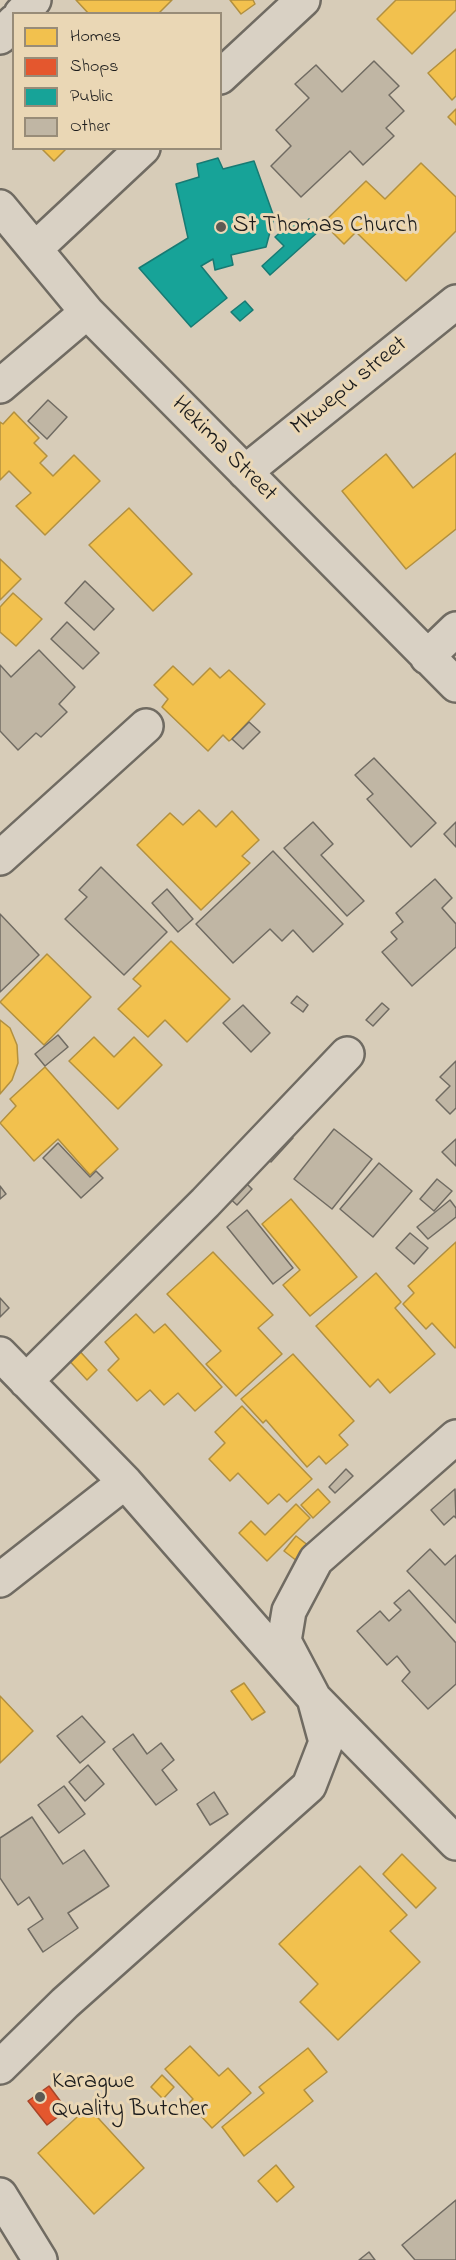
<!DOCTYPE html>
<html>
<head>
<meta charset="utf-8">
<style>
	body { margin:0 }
	#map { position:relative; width:456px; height:2260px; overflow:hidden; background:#d7ccb8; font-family:"Indie Flower",sans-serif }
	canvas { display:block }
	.legend { position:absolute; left:12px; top:12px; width:210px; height:138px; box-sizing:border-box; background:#ead7b5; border:2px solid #988c78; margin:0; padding:8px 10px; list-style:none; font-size:18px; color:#1c1c1c }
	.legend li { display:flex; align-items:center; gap:12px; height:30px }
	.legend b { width:30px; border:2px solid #988c78 }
</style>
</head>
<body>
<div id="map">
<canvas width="456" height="2260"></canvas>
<ul class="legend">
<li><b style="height:16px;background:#f2c14e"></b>Homes</li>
<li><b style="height:16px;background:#e4572e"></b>Shops</li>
<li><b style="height:16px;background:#17a398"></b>Public</li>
<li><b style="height:16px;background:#c0b6a4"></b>Other</li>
</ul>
</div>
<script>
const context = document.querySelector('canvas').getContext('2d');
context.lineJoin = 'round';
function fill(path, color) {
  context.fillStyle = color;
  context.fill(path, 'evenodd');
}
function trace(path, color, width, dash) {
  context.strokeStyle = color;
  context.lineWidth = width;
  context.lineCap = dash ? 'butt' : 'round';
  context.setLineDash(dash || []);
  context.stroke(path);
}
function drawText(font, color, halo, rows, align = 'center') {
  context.font = font + ' "Indie Flower",sans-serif';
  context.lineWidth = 6;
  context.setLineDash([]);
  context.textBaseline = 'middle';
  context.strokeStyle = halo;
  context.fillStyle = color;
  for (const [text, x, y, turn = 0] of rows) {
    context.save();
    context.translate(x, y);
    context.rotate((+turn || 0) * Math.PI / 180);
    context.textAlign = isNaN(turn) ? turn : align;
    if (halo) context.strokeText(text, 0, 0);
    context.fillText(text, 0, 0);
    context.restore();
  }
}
const homes = new Path2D(`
	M76,0H172L158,14H89Z
	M230,0H253L255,4L241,14Z
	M396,0H456V10L412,54L377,19Z
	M456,49V96L452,100L428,73Z
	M456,109V125L448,117Z
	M41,148H67L54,161Z
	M421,163L456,197V231L406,281L356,232L344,244L323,223L366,181L385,199Z
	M14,412L39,438L34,443L47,456L40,463L53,476L74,455L100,481L45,535L16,506L31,493L9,471L0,480V422L3,424Z
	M456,453V529L406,569L342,491L386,454L413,488Z
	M129,508L192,574L153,611L89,545Z
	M0,559L21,579L0,600Z
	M13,593L42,619L16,646L0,632V607Z
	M173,666L193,685L210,668L220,678L229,670L265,704L232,739L229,741L223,735L208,751L162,707L168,699L154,685Z
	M199,810L216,827L232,811L259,840L242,856L250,863L201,910L137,845L170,813L183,825Z
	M171,941L230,999L187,1042L165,1020L148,1037L118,1009L141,986L133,979Z
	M47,954L91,997L44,1045L0,1002Z
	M0,1020L10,1028L17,1045L18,1063L12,1080L0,1094Z
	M94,1037L114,1057L134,1037L162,1065L118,1109L69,1061Z
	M45,1067L118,1149L90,1175L58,1139L34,1161L0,1123L16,1106L10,1099Z
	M291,1199L357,1277L310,1316L283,1285L300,1270L262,1224Z
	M456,1242V1347L455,1348L432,1323L426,1329L403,1304L414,1293L408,1286Z
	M213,1252L273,1315L258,1328L282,1354L236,1396L206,1364L221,1351L167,1294Z
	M376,1273L401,1302L395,1308L435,1354L390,1393L378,1379L370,1387L316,1326Z
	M136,1314L154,1333L165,1324L222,1387L195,1411L178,1393L164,1405L150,1390L137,1401L108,1370L119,1359L105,1342Z
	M75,1346L97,1370L87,1380L65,1356Z
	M293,1354L354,1421L339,1435L348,1445L326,1464L319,1456L307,1467L266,1420L263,1423L241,1399Z
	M242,1406L312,1479L287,1502L279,1494L268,1504L238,1473L230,1481L209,1459L225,1443L215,1432Z
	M318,1489L330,1502L313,1518L301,1505Z
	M296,1504L310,1518L267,1561L239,1533L251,1521L265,1535Z
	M296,1536L309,1546L297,1561L284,1551Z
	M244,1683L265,1712L252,1720L231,1691Z
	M0,1696L33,1731L0,1763Z
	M402,1854L436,1888L416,1908L383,1874Z
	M360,1866L407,1915L390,1931L420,1962L338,2040L300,2002L318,1984L279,1944Z
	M190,2046L219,2076L228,2068L251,2093L212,2128L189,2103L193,2099L165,2069Z
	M308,2048L327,2072L304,2090L313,2101L244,2156L222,2127L264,2093L259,2087Z
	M162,2075L174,2087L163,2099L151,2087Z
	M88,2107L144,2168L94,2214L38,2153Z
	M276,2165L294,2187L277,2202L258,2181Z`);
const shops = new Path2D(`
	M49,2086L67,2110L47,2125L28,2101Z`);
const public = new Path2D(`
	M218,158L223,169L254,161L274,217L266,247L231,255L233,265L215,270L213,259L201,266L227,298L191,327L139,268L188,238L176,184L199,177L197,164Z
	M309,219L319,231L270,275L262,266L284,246L275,237L294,220L301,227Z
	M245,301L253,310L240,321L231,312Z`);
const building = new Path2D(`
	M374,61L399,86L389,95L404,111L386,128L394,136L363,165L350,151L301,197L271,166L291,146L276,130L309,98L295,84L316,65L342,92Z
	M48,400L67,417L47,439L28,421Z
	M85,581L114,609L94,630L65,603Z
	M67,622L99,653L83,669L51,639Z
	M39,650L75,687L59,704L67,712L41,737L36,733L18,750L0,731V665L11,677Z
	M249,722L260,732L243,749L232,739Z
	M374,758L436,823L411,847L367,799L373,794L355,775Z
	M313,822L333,844L321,855L364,901L347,916L284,848Z
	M456,822V847L444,834Z
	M273,851L343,924L313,952L293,930L282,941L270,929L233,963L196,924Z
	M101,867L167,932L124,975L65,919L87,897L79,890Z
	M435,879L452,898L442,908L456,924V947L412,986L382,952L397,939L391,932L403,922L396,913Z
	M167,889L193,919L178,932L152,903Z
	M0,914L39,955L0,992Z
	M297,996L308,1005L303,1012L291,1003Z
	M382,1003L389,1009L373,1026L366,1020Z
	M243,1005L270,1033L251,1052L223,1023Z
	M58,1035L68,1047L45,1066L35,1054Z
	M456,1061V1108L450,1114L436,1100L450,1086L440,1077Z
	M334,1129L372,1159L332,1209L294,1179Z
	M284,1130L293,1138L271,1162L262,1153Z
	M456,1139V1166L442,1152Z
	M58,1143L90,1177L96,1171L103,1178L81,1198L43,1158Z
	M379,1163L412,1191L373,1237L340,1209Z
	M242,1179L252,1189L237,1205L226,1195Z
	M437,1179L452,1191L434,1211L420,1199Z
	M0,1186L6,1194L0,1199Z
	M450,1200L456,1208V1217L428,1239L417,1227Z
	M247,1210L293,1268L273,1284L227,1227Z
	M410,1233L428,1248L414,1264L396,1248Z
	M0,1298L9,1308L0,1317Z
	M346,1469L353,1476L335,1493L329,1487Z
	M455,1489L456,1518L454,1516L444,1525L431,1510Z
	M430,1549L445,1565L456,1555V1623L407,1571Z
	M409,1590L456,1643V1684L428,1709L402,1681L410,1672L397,1656L387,1665L357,1631L380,1611L389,1621L401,1610L394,1603Z
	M82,1716L105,1742L80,1763L57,1736Z
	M133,1734L147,1754L161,1743L174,1760L162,1770L177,1790L156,1805L113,1749Z
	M88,1765L104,1784L85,1801L69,1782Z
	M64,1786L85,1814L59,1833L38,1805Z
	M214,1792L228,1814L210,1825L197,1804Z
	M32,1817L63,1864L84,1850L109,1886L68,1913L78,1928L43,1952L28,1929L43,1919L29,1897L18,1905L0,1878V1838Z
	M456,2200V2260H415L402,2245Z
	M369,2252L375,2260H359Z`);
const minor = new Path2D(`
	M21,14L34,0
	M0,37L14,22
	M220,77L303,0
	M0,207L87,312L456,685
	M35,249L143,148
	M0,386L87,312
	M245,472L456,302
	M427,657L456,629
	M0,858L146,726
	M0,1354L125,1482L314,1698L456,1843
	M26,1381L205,1203L347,1054
	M0,1580L125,1482
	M0,2067L65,2003L309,1786L326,1742L314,1698L284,1641L289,1611L316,1560L456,1437
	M0,2195L40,2260`);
const markers = [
	[221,227,6,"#5d5a53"],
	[40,2097,6,"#5d5a53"]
];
const poiNames = [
	["St Thomas Church",233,227],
	["Karagwe",52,2083],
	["Quality Butcher",52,2111]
];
const streetNames = [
	["Mkwepu street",350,387,-39],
	["Hekima Street",223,450,45]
];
fill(homes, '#f2c14e');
trace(homes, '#b2903f', 1.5);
fill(shops, '#e4572e');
trace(shops, '#a84529', 1.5);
fill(public, '#17a398');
trace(public, '#187a73', 1.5);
fill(building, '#c0b6a4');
trace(building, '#706b62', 1.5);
trace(minor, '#706b62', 38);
trace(minor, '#d9d1c4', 33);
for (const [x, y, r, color] of markers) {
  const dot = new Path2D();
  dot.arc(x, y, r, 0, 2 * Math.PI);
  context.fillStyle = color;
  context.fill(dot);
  trace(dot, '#ead7b5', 2);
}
drawText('24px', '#1c1c1c', '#ead7b5', poiNames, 'left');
drawText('24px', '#1c1c1c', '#ead7b5', streetNames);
</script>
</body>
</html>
